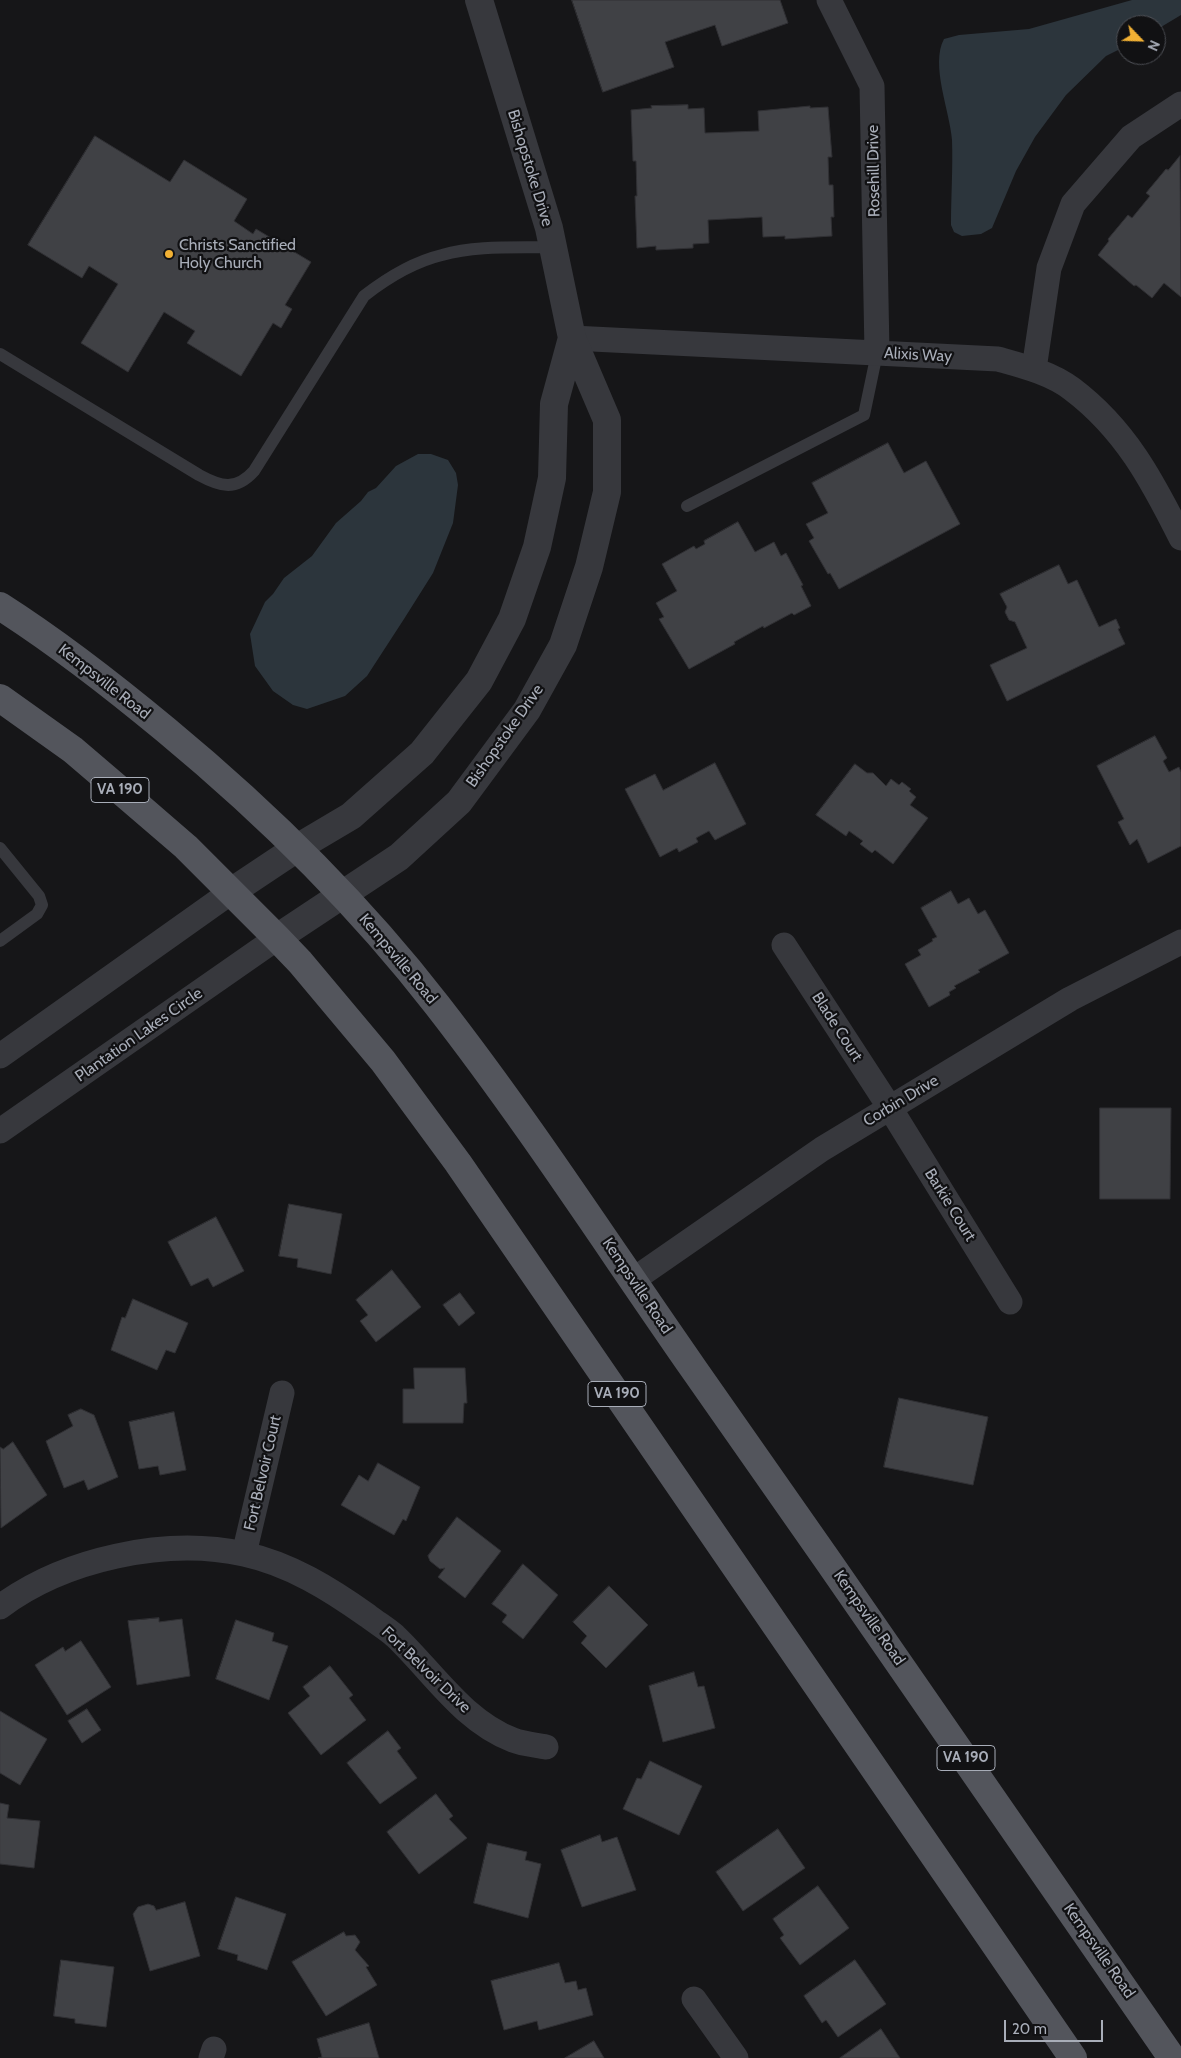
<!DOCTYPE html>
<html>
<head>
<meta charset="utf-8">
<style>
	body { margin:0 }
	#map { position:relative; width:1181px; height:2058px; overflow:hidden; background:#161618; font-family:Cabin,sans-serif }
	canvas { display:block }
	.north { position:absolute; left:1116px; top:15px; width:50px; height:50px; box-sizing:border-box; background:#111113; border:1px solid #4d4f55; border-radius:50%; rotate:114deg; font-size:14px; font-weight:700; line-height:20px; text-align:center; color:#a8adb8 }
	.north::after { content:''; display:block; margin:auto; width:18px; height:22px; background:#f2b134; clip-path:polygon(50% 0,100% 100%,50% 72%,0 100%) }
	.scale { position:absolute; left:1004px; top:2020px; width:99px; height:22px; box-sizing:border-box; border:2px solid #a8adb8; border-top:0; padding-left:6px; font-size:15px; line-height:18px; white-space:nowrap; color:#a8adb8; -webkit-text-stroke:4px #111113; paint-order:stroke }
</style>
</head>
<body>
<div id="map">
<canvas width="1181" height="2058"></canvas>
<div class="north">N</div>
<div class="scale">20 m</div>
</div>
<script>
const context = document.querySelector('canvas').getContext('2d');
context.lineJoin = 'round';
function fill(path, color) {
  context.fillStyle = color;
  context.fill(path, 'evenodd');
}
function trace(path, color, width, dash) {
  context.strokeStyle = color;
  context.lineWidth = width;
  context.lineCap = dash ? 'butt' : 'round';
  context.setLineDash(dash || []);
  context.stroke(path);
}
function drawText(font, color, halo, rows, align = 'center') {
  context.font = font + ' Cabin,sans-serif';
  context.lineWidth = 4.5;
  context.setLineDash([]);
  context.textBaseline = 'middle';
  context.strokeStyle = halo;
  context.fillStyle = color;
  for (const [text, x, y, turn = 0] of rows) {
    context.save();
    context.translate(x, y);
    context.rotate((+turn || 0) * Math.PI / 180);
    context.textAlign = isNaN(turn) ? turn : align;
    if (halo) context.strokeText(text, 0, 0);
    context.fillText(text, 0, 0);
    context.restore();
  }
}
const water = new Path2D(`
	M1132,0H1181V15L1156,30V25H1126V46L1106,56L1066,95L1035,137L1016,171L992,228L981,234L962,236L954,232L951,225C951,197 953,168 952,140C950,111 930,65 944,39L959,35L1029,29Z
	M418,454H431L448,460L456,473L458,485L453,523L433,573L404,619L367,676L345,696L307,709L293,705L273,691L255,666L250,634L265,602L273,594L284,578L312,556L336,523L361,501L368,492L376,488L396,466Z`);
const building = new Path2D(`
	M572,0H780L788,23L722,46L715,25L665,42L674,67L603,92Z
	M688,105V109L704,108L705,133L759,131L758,111L810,106V108L828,107L832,157H828L829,185H833L834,217H831L832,236L785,239V236L763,237L762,217L708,220L709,243L693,244V248L656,250V246L637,248L635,196H637L636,161H633L631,110L652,108L651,106Z
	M95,136L170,182L184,160L247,199L234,221L253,234L256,229L311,262L285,305L292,309L281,328L273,323L241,376L187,343L195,331L164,312L128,372L81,343L118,284L89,266L82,278L28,245Z
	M1180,156L1181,297L1164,283L1152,298L1136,285L1134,286L1098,255L1109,241L1108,239L1128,215L1132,218L1150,196L1146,193L1166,169L1168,170Z
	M888,443L904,473L926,461L960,524L839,589L830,573L828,574L809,541L814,538L806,524L828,513L812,483Z
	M738,522L755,552L774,542L781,556L786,553L803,585L801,586L811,606L794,615L792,613L764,628L763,626L734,642L735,644L689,669L659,619L664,617L656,603L677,591L662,564L694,546L696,549L705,544L704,541Z
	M1059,565L1068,584L1077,580L1099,627L1116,619L1120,628L1118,629L1125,644L1007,701L990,665L1027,648L1015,622L1009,620L1005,612L1007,607L1000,594Z
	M1155,736L1167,758L1163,761L1169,772L1179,767L1181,772V846L1148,863L1137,839L1130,845L1118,822L1124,819L1097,766Z
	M715,763L746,824L715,840L709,831L696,838L698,842L679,852L677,848L660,857L625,789L655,774L663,790Z
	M855,764L867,773H873L886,786L891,779L899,785L902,782L911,789L909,791L916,797L910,805L928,818L893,864L875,850L872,853L860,844L863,841L849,831L846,836L816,815Z
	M951,891L958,904L969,898L978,914L985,910L1009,953L978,970L980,972L954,986L956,988L949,992L950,995L929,1007L905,964L921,955L918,950L933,941L932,939L937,937L921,908Z
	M1100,1108H1171L1170,1199H1100Z
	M289,1204L342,1214L331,1274L297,1267L298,1259L279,1256Z
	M216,1217L244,1271L213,1287L208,1278L191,1286L168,1242Z
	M392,1270L421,1307L376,1342L360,1321L368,1315L356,1300Z
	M460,1293L475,1313L459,1326L443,1305Z
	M133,1299L188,1323L175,1353L166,1350L157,1370L111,1350L122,1317L125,1318Z
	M414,1368H465L467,1403H464L463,1423H403V1389H414Z
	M899,1398L988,1417L973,1485L884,1467Z
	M81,1409L94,1415L118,1477L88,1490L84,1480L64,1488L46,1441L73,1426L68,1415Z
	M174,1412L186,1470L160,1475L158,1466L139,1469L129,1422Z
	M13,1442L47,1495L1,1528L0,1447L3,1449Z
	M378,1463L420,1487L406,1521L403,1519L394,1535L341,1505L359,1475L368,1481Z
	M457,1517L501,1551L465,1598L438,1577L445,1568L440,1569L430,1561L428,1556Z
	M523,1564L558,1595L523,1639L502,1622L507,1615L492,1604Z
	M609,1586L648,1625L606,1668L581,1643L587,1636L573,1622Z
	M159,1618V1622L182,1619L190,1676L137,1685L128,1621Z
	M236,1620L274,1633L272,1641L288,1646L269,1700L216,1679Z
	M81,1641L111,1687L67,1715L35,1665L63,1647L65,1651Z
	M330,1666L353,1695L349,1698L366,1720L321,1755L288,1713L310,1696L303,1687Z
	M694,1672L698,1687L704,1686L715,1728L663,1742L649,1686Z
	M87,1709L101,1730L82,1743L68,1721Z
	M0,1711L47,1739L20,1785L0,1773Z
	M388,1731L401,1748L397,1751L417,1778L380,1804L347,1763Z
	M650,1761L702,1786L679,1835L623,1809L637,1778L641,1779Z
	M436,1794L453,1816L449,1819L467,1838L419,1874L387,1832Z
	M0,1803L9,1805L7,1818L40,1821L34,1868L0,1864Z
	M778,1829L805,1868L743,1911L716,1872Z
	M600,1835L602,1842L617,1837L636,1890L582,1907L561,1850Z
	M488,1843L527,1852L525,1860L541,1864L528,1918L474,1903Z
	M818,1886L849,1928L800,1965L780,1938L784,1935L773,1919Z
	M236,1897L286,1914L267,1970L237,1960L238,1955L218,1949Z
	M185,1902L200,1956L150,1971L133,1914L138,1907L148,1904L154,1906L156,1910Z
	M344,1932L346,1936L355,1935L360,1942L355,1950L369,1966L366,1967L377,1985L326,2016L292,1962Z
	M61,1960L114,1967L106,2027L75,2023V2019L54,2016Z
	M855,1960L886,2004L838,2037L826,2020L822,2023L804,1996Z
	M559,1963L565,1983L576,1981L578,1990L586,1988L593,2015L539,2030L537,2021L504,2030L491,1981Z
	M369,2023L379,2058H318L322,2057L317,2039Z
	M881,2029L900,2058H840Z
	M594,2041L604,2058H565Z`);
const service = new Path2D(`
	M0,354L199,475C221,487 236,491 254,471L364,296C387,278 413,262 442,255C477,245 517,248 553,247
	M687,506L864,415L877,353
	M0,848L39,896L42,905L37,914L0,941`);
const minor = new Path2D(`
	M829,0L872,86L877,353
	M572,338L998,359C1023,366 1051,373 1072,389C1125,429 1152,480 1181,538
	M1034,369L1049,268L1073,204L1131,137L1181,104
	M784,945L890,1108L1010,1302
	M0,1056L231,892
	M0,1131L277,938
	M633,1280L822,1149L1070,999L1181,942
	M244,1554L282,1393
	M0,1607C64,1559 165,1537 244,1554C290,1564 330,1589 368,1616C377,1623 387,1629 395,1636C433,1672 463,1721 513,1740C523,1744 536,1745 546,1747
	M694,1999L736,2058
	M211,2058L214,2049`);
const tertiary = new Path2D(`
	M231,892L297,848L351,816L422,753L479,681L512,619L537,547L552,478L554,404L572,338
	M277,938L399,857L459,802L527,710L563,645L589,567L607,492V420L572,338L549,228L479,0`);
const primary = new Path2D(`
	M0,606C58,643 113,686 166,730C265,812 358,903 437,1005C528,1122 608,1246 693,1368C854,1597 1013,1827 1172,2058
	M0,698L73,750L128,797L186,847L277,938L300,962L383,1061L458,1163L1073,2058`);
const markers = [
	[169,254,5,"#f2b134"]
];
const shields = [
	[120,790,58],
	[617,1394,58],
	[966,1758,58]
];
const shieldNames = [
	["VA 190",120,790],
	["VA 190",617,1394],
	["VA 190",966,1758]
];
const streetNames = [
	["Bishopstoke Drive",530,168,73],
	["Rosehill Drive",874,171,-91],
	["Alixis Way",918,355,3],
	["Kempsville Road",104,682,38],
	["Bishopstoke Drive",505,736,-55],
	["Kempsville Road",398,959,50],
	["Blade Court",837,1027,57],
	["Plantation Lakes Circle",139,1035,-35],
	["Corbin Drive",901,1101,-31],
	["Barkie Court",950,1205,58],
	["Kempsville Road",637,1286,56],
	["Fort Belvoir Court",263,1473,-77],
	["Kempsville Road",869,1618,55],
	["Fort Belvoir Drive",426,1670,44],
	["Kempsville Road",1099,1951,55]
];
const poiNames = [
	["Christs Sanctified",179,245],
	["Holy Church",179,263]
];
fill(water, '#2c353c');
fill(building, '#404145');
trace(building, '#303034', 1);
trace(service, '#37383d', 12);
trace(minor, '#37383d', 25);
trace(tertiary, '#37383d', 28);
trace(primary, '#53555c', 28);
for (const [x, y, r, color] of markers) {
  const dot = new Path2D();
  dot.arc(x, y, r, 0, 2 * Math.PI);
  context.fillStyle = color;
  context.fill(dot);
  trace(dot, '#111113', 2);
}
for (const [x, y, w] of shields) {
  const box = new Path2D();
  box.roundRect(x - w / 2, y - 12.5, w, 25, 4);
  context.fillStyle = '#111113';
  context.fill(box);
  trace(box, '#a8adb8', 1);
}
drawText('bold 15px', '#a8adb8', null, shieldNames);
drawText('16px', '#a8adb8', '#111113', streetNames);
drawText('16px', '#a8adb8', '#111113', poiNames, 'left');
</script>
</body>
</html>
